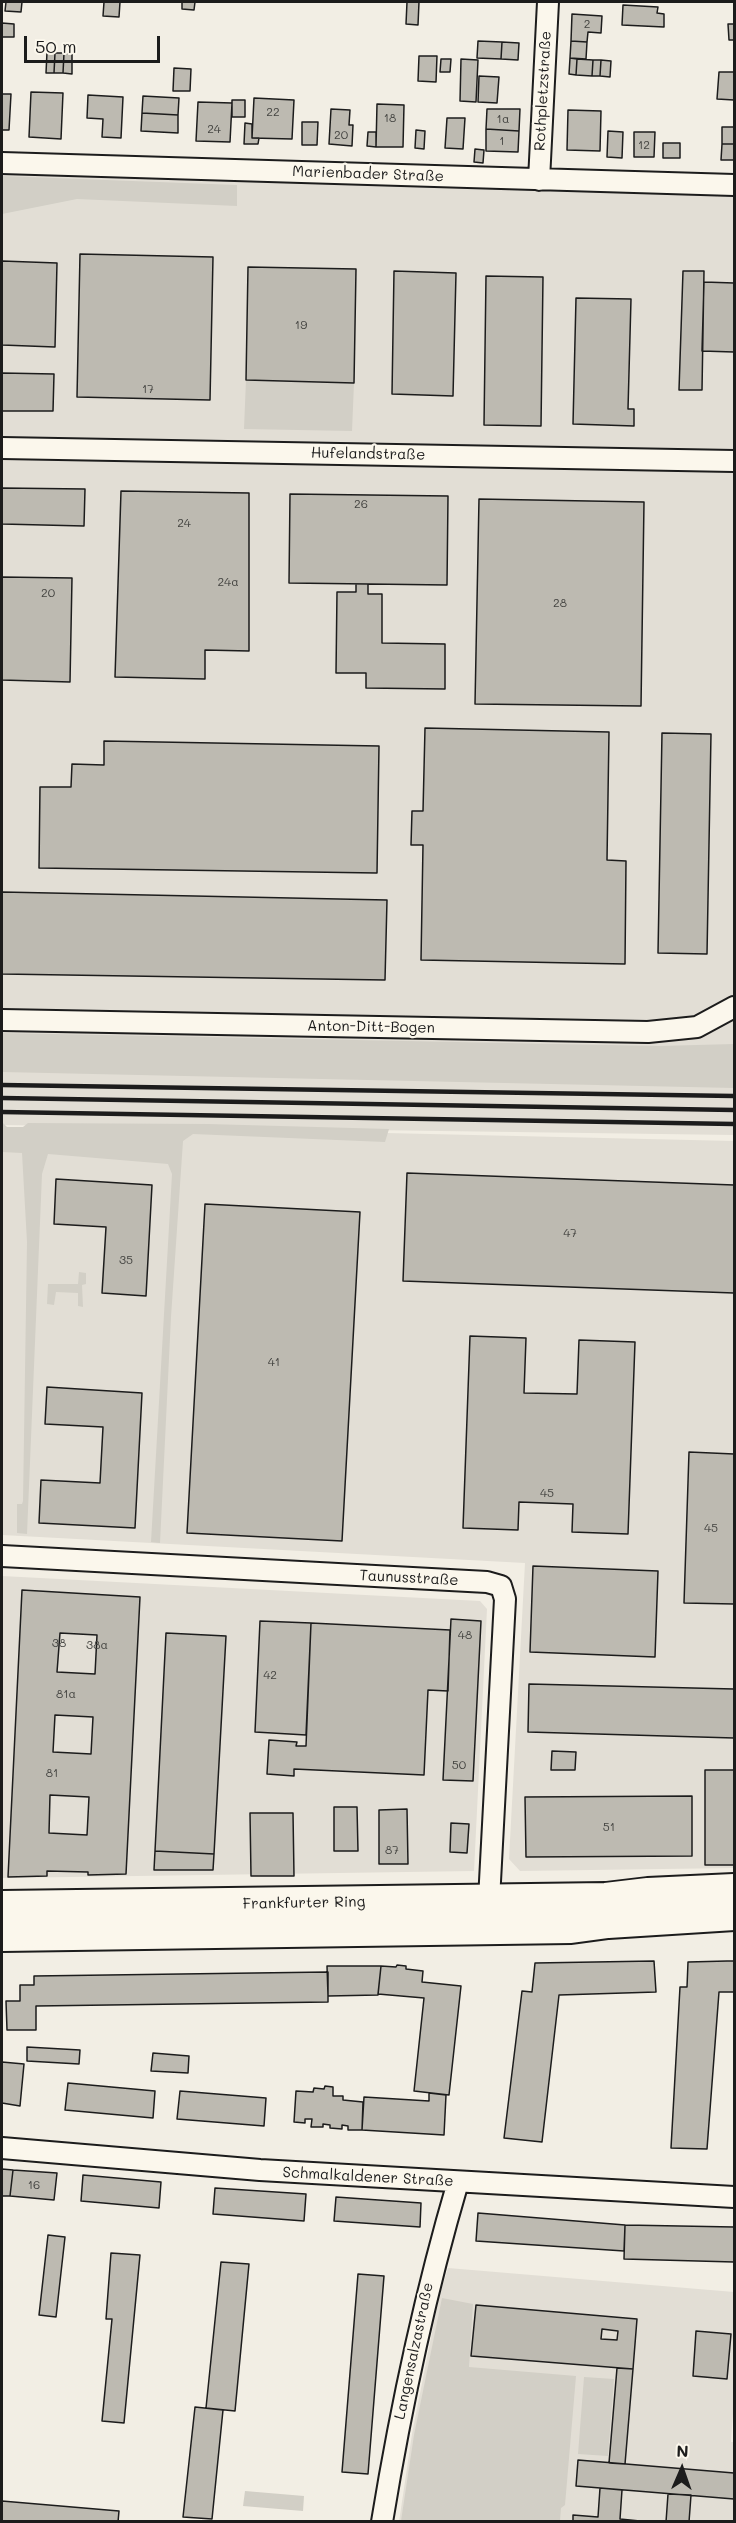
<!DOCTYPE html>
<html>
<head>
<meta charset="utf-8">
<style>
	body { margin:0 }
	#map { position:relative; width:736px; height:2523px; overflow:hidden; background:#f2eee4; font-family:Mali,sans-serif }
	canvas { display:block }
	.frame { position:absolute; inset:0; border:3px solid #1c1c1c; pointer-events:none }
	.north { position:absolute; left:652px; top:2439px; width:60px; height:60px; -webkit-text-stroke:4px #fbf7ec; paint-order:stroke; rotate:2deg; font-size:16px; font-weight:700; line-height:24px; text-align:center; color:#1c1c1c }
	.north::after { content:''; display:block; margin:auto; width:21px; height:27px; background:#1c1c1c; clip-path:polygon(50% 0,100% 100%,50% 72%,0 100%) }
	.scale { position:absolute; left:24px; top:36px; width:136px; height:27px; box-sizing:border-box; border:3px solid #1c1c1c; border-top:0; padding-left:8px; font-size:18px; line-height:21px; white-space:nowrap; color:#1c1c1c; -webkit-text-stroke:4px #fbf7ec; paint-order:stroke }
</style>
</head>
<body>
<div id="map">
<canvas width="736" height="2523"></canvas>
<div class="frame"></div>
<div class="north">N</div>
<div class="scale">50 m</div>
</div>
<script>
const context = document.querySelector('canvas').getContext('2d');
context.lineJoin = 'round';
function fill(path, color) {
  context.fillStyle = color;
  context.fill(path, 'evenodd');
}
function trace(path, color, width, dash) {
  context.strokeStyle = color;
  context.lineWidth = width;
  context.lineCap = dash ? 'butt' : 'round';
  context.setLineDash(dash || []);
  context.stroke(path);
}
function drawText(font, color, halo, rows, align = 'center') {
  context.font = font + ' Mali,sans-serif';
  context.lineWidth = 4.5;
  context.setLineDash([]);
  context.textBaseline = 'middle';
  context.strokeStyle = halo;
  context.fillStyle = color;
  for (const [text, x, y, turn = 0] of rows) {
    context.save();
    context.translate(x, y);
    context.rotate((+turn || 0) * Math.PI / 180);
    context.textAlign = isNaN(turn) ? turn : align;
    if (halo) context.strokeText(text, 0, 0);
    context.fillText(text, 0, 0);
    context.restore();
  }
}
const built = new Path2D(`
	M2,173L734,192V1135L2,1125Z
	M2,1130L386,1133L734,1141V1868L520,1871L509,1859L525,1563L2,1535Z
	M2,1576L480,1601L487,1609L474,1871L2,1878Z
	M448,2268L734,2292V2399L731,2442H734V2521L399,2522L412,2434L439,2297Z`);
const green = new Path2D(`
	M2,176L237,185V206L77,199L2,214Z
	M246,380L354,383L352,431L244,429Z
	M2,1033L659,1046L734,1044V1088L2,1072Z
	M2,1122L7,1127H23L28,1123L208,1124L389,1129L385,1142L193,1134L183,1141L171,1317L160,1543L151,1542L172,1174L168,1164L48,1154L42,1174L27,1534L17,1533V1504H22L23,1501L27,1242L22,1153L2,1152Z
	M79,1272L86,1273V1284L82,1285L83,1307L78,1306V1293L56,1292L54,1305L47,1304L48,1284H78Z
	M442,2298L473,2304L469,2367L576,2376L565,2505L561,2508L560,2521H401L414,2435Z
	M584,2377L614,2379L608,2456L578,2454Z
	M245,2491L304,2496L303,2511L243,2506Z`);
const building = new Path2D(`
	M6,2H22L21,12L5,11Z
	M104,2H120L119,17L103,16Z
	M182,2H195L194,10L182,9Z
	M407,2H419L418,25L406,24Z
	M623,5L658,7L657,13L664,14V27L622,25Z
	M572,14L602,16L601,33L588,32L587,42L571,41Z
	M2,23L14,24V37H2Z
	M728,24H734V40H729Z
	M478,41L502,42L501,59L477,58Z
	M571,41L587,42L586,59L570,58Z
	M502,42L519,43L518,60L501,59Z
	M47,52L55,53L54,73H46Z
	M55,53H64L63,73H54Z
	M64,53L72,54V74L63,73Z
	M419,56H437L436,82L418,81Z
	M570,58L577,59L576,75L569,74Z
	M441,59H451L450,72H440Z
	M461,59L478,60L476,102L460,101Z
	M577,59L593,60L592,76L576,75Z
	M593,60H601L600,76H592Z
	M601,60L611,61L610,77L600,76Z
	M174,68L191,69L190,91H173Z
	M719,72H734V100L717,99Z
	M479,76L499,77L497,103L478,102Z
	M31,92L63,93L61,139L29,137Z
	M2,94H11L9,130H2Z
	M88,95L123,97L121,138L102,137L103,119L87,118Z
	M143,96L179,98L178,115L142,113Z
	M254,98L294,100L292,139L252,138Z
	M232,100H245V117H232Z
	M198,102L232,103L230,142L196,141Z
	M377,104L404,105L403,147H376Z
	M331,109L350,110L349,125H353L352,146L329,144Z
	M487,109H520L519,131L486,129Z
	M568,110L601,111L600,151L567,150Z
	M142,113L178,115V133L141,131Z
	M447,118H465L463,149L445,148Z
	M302,122H318L317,145H302Z
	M245,123L252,124V138H259L258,144H244Z
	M722,127H734V144H722Z
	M486,129L519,131L518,152L486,151Z
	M416,130L425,131L424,149L415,148Z
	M608,131L623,132L622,158L607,157Z
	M368,132H376V147L367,146Z
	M634,132H655L654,157H634Z
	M663,143H680V158H663Z
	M722,144H734V160H721Z
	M475,149L484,150L483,163L474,162Z
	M80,254L213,257L210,400L77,397Z
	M2,261L57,263L55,347L2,345Z
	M248,267L356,269L354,383L246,380Z
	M394,271L456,273L453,396L392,394Z
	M683,271H704L702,390H679Z
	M486,276L543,277L541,426L484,425Z
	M704,282L734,283V352L702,351Z
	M576,298L631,299L628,409H634V426L573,424Z
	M2,373L54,374L53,411H2Z
	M2,488L85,489L84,526L2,524Z
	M121,491L249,493V651L205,650V679L115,677Z
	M290,494L448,496L447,585L289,583Z
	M479,499L644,502L641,706L475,704Z
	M2,577L72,578L70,682L2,680Z
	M356,584H368V594H382V643L445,644V689L366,688V673H336L337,592H356Z
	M425,728L609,732L607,860L626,861L625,964L421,960L423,845H411L412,811H423Z
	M662,733L711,734L707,954L658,953Z
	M104,741L379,746L377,873L39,868L40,787H71L72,764L104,765Z
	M2,892L387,900L385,980L2,974Z
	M407,1173L734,1185V1293L403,1281Z
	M56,1179L152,1185L146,1296L102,1293L106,1227L54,1224Z
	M205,1204L360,1212L342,1541L187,1533Z
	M470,1336L526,1338L524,1393L577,1394L579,1340L635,1342L628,1534L572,1532L573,1504L519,1502L518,1530L463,1528Z
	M47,1387L142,1393L135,1528L39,1523L41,1480L100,1483L103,1427L45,1424Z
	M689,1452L734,1454V1604L684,1603Z
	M533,1566L658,1571L655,1657L530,1652Z
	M22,1590L140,1597L126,1874L88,1875V1872L47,1871V1876L8,1877ZM60,1633L97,1635L95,1674L57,1672ZM55,1715L93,1717L91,1754L53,1752ZM50,1795L89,1797L87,1835L49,1833Z
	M451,1619L481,1621L473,1781L443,1780Z
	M260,1621L311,1623L306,1735L255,1732Z
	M311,1623L450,1630L448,1691L428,1690L424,1775L294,1769V1776L267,1774L269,1740L297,1742L296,1746H306Z
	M166,1633L226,1636L214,1854L155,1851Z
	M529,1684L734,1689V1738L528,1732Z
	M552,1751L576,1752L575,1770H551Z
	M705,1770H734V1865H705Z
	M692,1796V1856L526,1857L525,1797Z
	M334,1807H357L358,1851H334Z
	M407,1809L408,1864H379V1810Z
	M250,1813H293L294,1876H251Z
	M451,1823L469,1824L467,1853L450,1852Z
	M155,1851L214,1854L213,1870H154Z
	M654,1961L656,1992L559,1995L542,2142L504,2138L522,1991L532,1992L535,1963Z
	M727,1961H734V1992H719L707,2149L671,2148L680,1987H687L688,1962Z
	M397,1965L406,1966V1969L423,1971L422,1982L461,1986L449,2095L414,2091L424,1998L378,1994L381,1966L396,1967Z
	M327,1966H381L378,1995L328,1996Z
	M328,1972V2002L36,2006V2030H7L6,2001H20V1985H34V1976Z
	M27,2047L80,2050L79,2064L27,2061Z
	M153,2053L189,2056L188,2073L151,2071Z
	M2,2062L24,2064L20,2106L2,2103Z
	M68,2083L155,2091L153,2118L65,2110Z
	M325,2086L333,2087V2096H343V2100L363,2102L362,2130H348V2126L342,2125V2129L330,2128V2125L323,2124V2127H311L312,2119H305V2123L294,2122L296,2091L313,2092L314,2088L324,2089Z
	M180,2091L266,2098L264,2126L177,2119Z
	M429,2093L446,2095L444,2135L362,2130L364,2097L429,2101Z
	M2,2169L13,2170L10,2196H2Z
	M13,2170L57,2173L54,2200L10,2196Z
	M83,2175L161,2182L159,2208L81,2201Z
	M215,2188L306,2194L304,2221L213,2214Z
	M336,2197L421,2203L420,2227L334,2221Z
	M478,2213L625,2225L624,2251L476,2241Z
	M625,2225L734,2227V2262L624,2259Z
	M48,2235L65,2237L56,2317L39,2315Z
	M111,2253L140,2255L124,2423L102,2421L112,2319H106Z
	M221,2262L249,2264L235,2411L206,2408Z
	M358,2274L384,2276L368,2474L342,2472Z
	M476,2305L637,2319L633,2369L471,2356ZM602,2329L618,2331L617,2340L601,2339Z
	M696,2331L731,2334L727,2379L693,2376Z
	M617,2368L633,2369L625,2464L609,2463Z
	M195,2407L223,2410L212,2519L183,2517Z
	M578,2460L734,2473V2499L576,2486Z
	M600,2488L622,2490L620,2519L650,2522H573V2515L598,2517Z
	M668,2494L691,2495L689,2522H666Z
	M2,2501L119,2511L118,2522H2Z`);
const minor = new Path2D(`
	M2,163L734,185
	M539,180L548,2
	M2,448L734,461
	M2,1020L648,1032L697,1027L734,1007
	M2,1556L487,1582L501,1586L505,1599L489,1900
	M2,2148L260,2170L734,2197
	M382,2522C401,2406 425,2294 458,2182`);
const primary = new Path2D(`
	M2,1907L606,1899L648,1894L734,1890
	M2,1935L571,1927L608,1922L734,1914`);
const rail = new Path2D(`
	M2,1085L734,1096
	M2,1098L734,1110
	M2,1112L734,1124`);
const numberNames = [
	["2",587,24],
	["22",273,112],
	["18",390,118],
	["1a",503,119],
	["24",214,129],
	["20",341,135],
	["1",502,141],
	["12",644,145],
	["19",301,325],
	["17",148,389],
	["26",361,504],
	["24",184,523],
	["24a",228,582],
	["20",48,593],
	["28",560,603],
	["47",570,1233],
	["35",126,1260],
	["41",274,1362],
	["45",547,1493],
	["45",711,1528],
	["48",465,1635],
	["38",59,1643],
	["38a",97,1645],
	["42",270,1675],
	["81a",66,1694],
	["50",459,1765],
	["81",52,1773],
	["51",609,1827],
	["87",392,1850],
	["16",34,2185]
];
const streetNames = [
	["Rothpletzstraße",543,91,-87],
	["Marienbader Straße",368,174,2],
	["Hufelandstraße",368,454,1],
	["Anton-Ditt-Bogen",371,1027,1],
	["Taunusstraße",409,1578,3],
	["Frankfurter Ring",304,1903,-1],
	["Schmalkaldener Straße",368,2177,3],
	["Langensalzastraße",414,2351,-78]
];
fill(built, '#e2ded5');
fill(green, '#d2cfc6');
fill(building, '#bdbab1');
trace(building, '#1c1c1c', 1.5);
trace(minor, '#1c1c1c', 24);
trace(primary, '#1c1c1c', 36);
trace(minor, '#fbf7ec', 20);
trace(primary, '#fbf7ec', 32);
trace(rail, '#1c1c1c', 4.5);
drawText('12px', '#444441', null, numberNames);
drawText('15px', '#1c1c1c', '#fbf7ec', streetNames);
</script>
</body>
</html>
